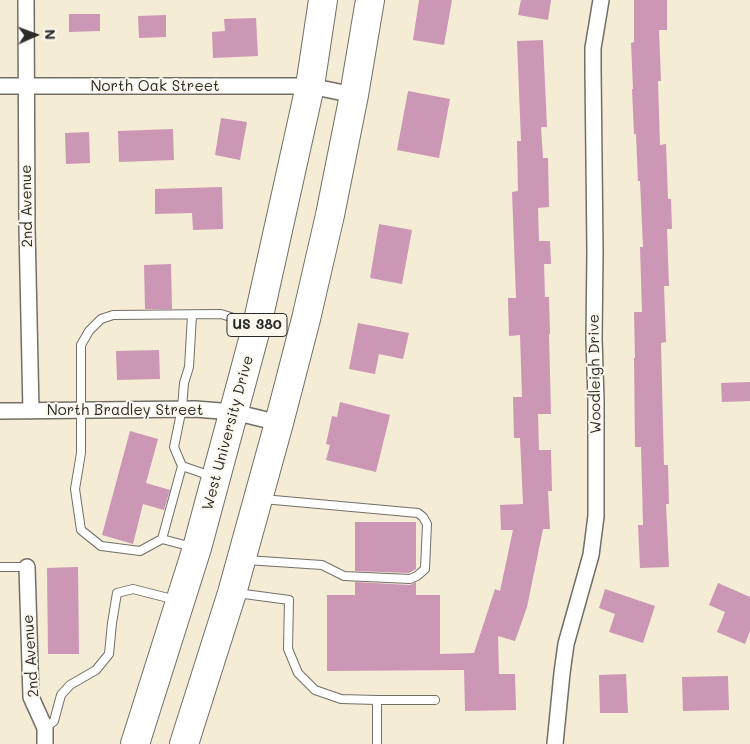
<!DOCTYPE html>
<html>
<head>
<meta charset="utf-8">
<style>
	body { margin:0 }
	#map { position:relative; width:750px; height:744px; overflow:hidden; background:#f5ecd6; font-family:Mali,sans-serif }
	canvas { display:block }
	.north { position:absolute; left:10px; top:10px; width:50px; height:50px; -webkit-text-stroke:4px #fbf7ec; paint-order:stroke; rotate:88deg; font-size:14px; font-weight:700; line-height:20px; text-align:center; color:#2b2b2b }
	.north::after { content:''; display:block; margin:auto; width:18px; height:22px; background:#2b2b2b; clip-path:polygon(50% 0,100% 100%,50% 72%,0 100%) }
</style>
</head>
<body>
<div id="map">
<canvas width="750" height="744"></canvas>
<div class="north">N</div>
</div>
<script>
const context = document.querySelector('canvas').getContext('2d');
context.lineJoin = 'round';
function fill(path, color) {
  context.fillStyle = color;
  context.fill(path, 'evenodd');
}
function trace(path, color, width, dash) {
  context.strokeStyle = color;
  context.lineWidth = width;
  context.lineCap = dash ? 'butt' : 'round';
  context.setLineDash(dash || []);
  context.stroke(path);
}
function drawText(font, color, halo, rows, align = 'center') {
  context.font = font + ' Mali,sans-serif';
  context.lineWidth = 4;
  context.setLineDash([]);
  context.textBaseline = 'middle';
  context.strokeStyle = halo;
  context.fillStyle = color;
  for (const [text, x, y, turn = 0] of rows) {
    context.save();
    context.translate(x, y);
    context.rotate((+turn || 0) * Math.PI / 180);
    context.textAlign = isNaN(turn) ? turn : align;
    if (halo) context.strokeText(text, 0, 0);
    context.fillText(text, 0, 0);
    context.restore();
  }
}
const building = new Path2D(`
	M419,0H452L444,45L413,40Z
	M521,0H551L548,20L518,15Z
	M634,0H667V30H659L661,81H658L660,145L666,144L668,199H671L672,229H667L669,286H664L666,342L661,343L664,465H668L669,504H666L669,567L640,568L638,525H643L641,447H635L634,358H635L634,312H642L640,247H643L640,181H638L636,134H634L632,89H633L631,43L634,42Z
	M69,14H100V31L69,32Z
	M166,15V37L139,38L138,16Z
	M256,18L258,56L213,58L212,32L225,31L224,19Z
	M543,40L547,127H541L543,158H548L549,207L538,208L539,241H550L551,264H544L545,297H549L550,334H549L551,414H538L539,450H551L552,491H548L550,529H543L527,607L515,641L498,636L499,674H515L516,710L465,711L464,670L327,671V595H355V582L410,585L416,582V595H440V654L474,653L495,589L500,591L513,530H501L500,505L523,504L520,438H514L513,397H522L520,335L509,336L508,298H516L512,192L518,191L517,141H521L517,41Z
	M408,91L450,99L439,158L397,150Z
	M221,118L247,122L240,160L215,155Z
	M173,129L174,160L119,162L118,131Z
	M89,132L90,163L66,164L65,133Z
	M222,187L223,229L193,230L192,213L155,214V189Z
	M379,224L412,230L402,284L370,278Z
	M171,264L172,309H145L144,265Z
	M358,323L409,333L403,359L379,354L375,374L349,369Z
	M159,350L160,379L117,380L116,351Z
	M750,382V401L722,402L721,383Z
	M340,402L390,415L376,472L326,460L330,445L326,444L332,416L337,417Z
	M130,431L158,439L146,483L170,490L164,510L143,504L133,544L102,535Z
	M355,522H416V569L409,573L355,571Z
	M78,567L79,654H48L47,568Z
	M718,583L750,597V631L745,644L717,632L725,612L709,605Z
	M605,589L655,606L643,643L609,632L615,614L599,608Z
	M626,674L628,713H600L599,675Z
	M728,676L729,710L683,711L682,677Z`);
const lane = new Path2D(`
	M192,315L189,367L184,383L182,408L174,447L182,466L211,476
	M162,539L182,466
	M192,547L162,539L140,551L101,546L81,530L75,489L81,453V345L89,331L101,319L113,315L221,314L253,324
	M246,560L322,565L344,576L410,579L417,576L425,569L427,524L423,517L418,513L263,499
	M0,567H27
	M237,593L289,600L288,649L298,673L315,690L341,699L377,700V744
	M377,700H435
	M45,728L54,721L61,695L70,685L96,670L109,654L112,623L117,593L133,589L176,600`);
const street = new Path2D(`
	M26,0L27,228L31,411
	M0,86H310L354,95
	M0,411L195,409L234,412L279,423
	M27,567L31,697L45,728V744
	M555,744L562,673L566,644L591,555L596,516V400L594,339L595,252L593,69V48L601,0`);
const highway = new Path2D(`
	M135,744L197,548L257,325L310,86L323,0
	M184,744L232,593L279,423L306,319L330,215L354,95L370,0`);
const shields = [
	[257,325,60]
];
const shieldNames = [
	["US 380",257,325]
];
const streetNames = [
	["North Oak Street",155,86],
	["2nd Avenue",27,206,-91],
	["Woodleigh Drive",595,374,-91],
	["North Bradley Street",125,410],
	["West University Drive",228,433,-75],
	["2nd Avenue",31,656,-94]
];
fill(building, '#cb97b5');
trace(lane, '#726f67', 10);
trace(street, '#726f67', 18);
trace(highway, '#726f67', 30);
trace(lane, '#fff', 8);
trace(street, '#fff', 15);
trace(highway, '#fff', 28);
for (const [x, y, w] of shields) {
  const box = new Path2D();
  box.roundRect(x - w / 2, y - 11.5, w, 23, 4);
  context.fillStyle = '#fbf7ec';
  context.fill(box);
  trace(box, '#2b2b2b', 1);
}
drawText('bold 14px', '#2b2b2b', null, shieldNames);
drawText('15px', '#2b2b2b', '#fbf7ec', streetNames);
</script>
</body>
</html>
